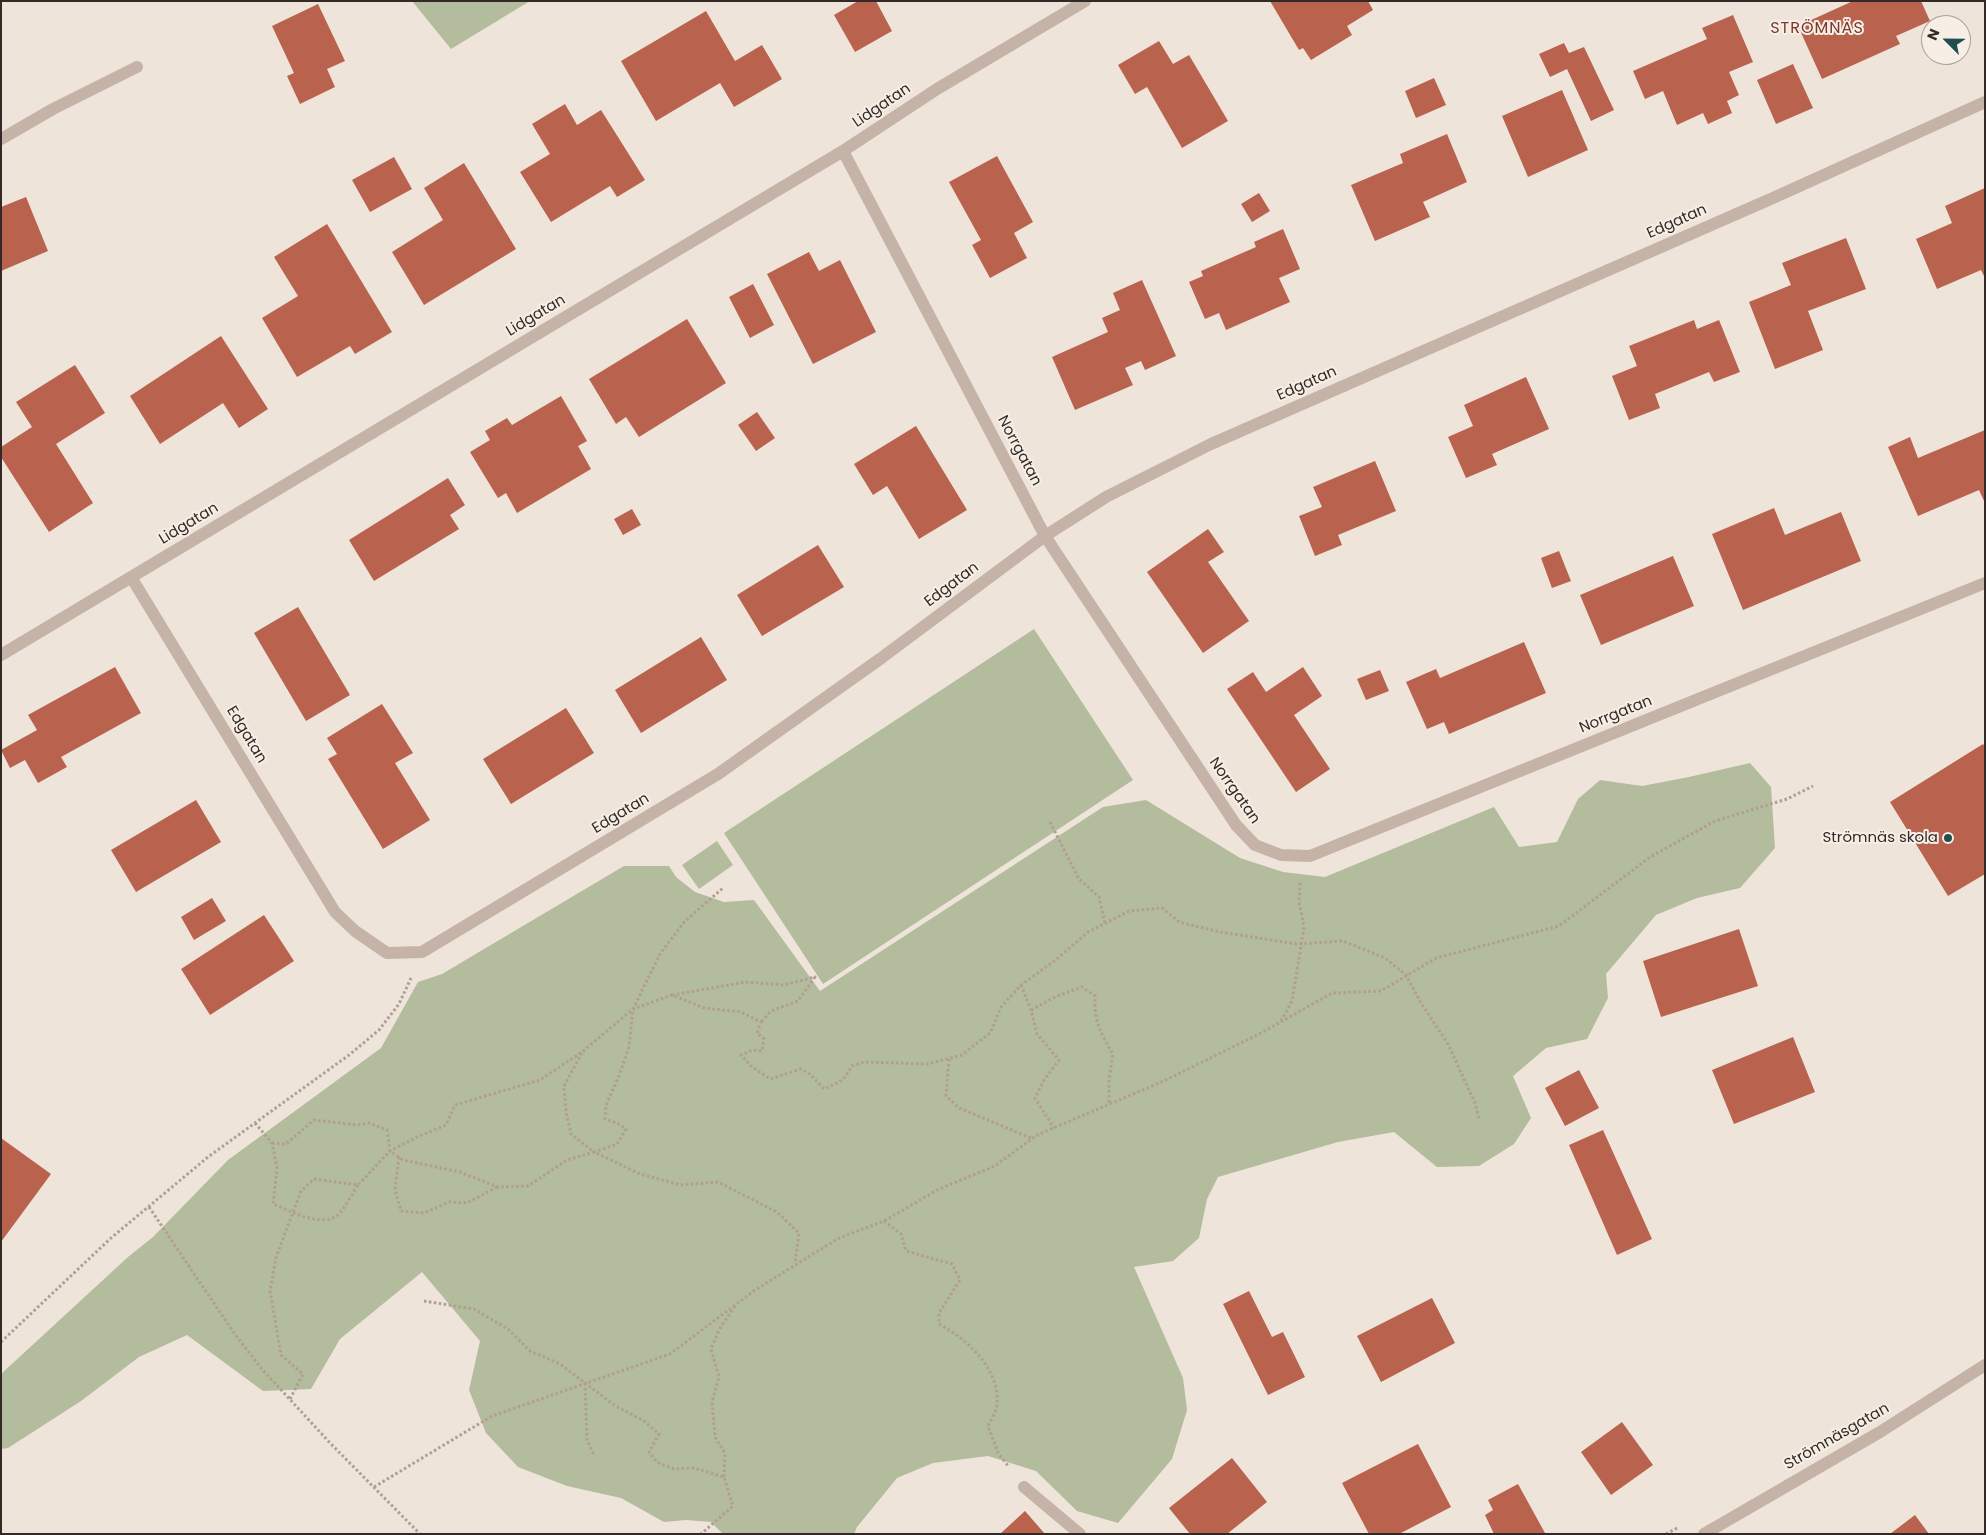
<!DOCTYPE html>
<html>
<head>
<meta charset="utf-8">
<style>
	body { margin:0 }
	#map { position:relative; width:1986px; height:1535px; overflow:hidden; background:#eee4da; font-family:Poppins,sans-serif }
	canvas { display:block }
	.frame { position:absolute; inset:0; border:2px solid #332a27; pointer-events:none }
	.north { position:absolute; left:1921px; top:15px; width:50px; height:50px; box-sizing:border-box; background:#f7eee6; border:1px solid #a9a09a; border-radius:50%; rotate:293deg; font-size:14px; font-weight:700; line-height:20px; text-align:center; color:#332a27 }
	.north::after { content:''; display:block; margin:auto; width:18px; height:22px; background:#214f50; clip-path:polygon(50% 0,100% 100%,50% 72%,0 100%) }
</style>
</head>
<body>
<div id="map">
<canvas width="1986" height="1535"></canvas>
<div class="frame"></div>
<div class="north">N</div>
</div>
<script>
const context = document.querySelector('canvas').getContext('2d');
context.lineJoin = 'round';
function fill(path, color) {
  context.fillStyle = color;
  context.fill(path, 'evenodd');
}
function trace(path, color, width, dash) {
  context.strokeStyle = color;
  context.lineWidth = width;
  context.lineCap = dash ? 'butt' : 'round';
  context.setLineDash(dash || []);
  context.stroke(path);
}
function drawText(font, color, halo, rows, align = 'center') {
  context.font = font + ' Poppins,sans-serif';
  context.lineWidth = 4;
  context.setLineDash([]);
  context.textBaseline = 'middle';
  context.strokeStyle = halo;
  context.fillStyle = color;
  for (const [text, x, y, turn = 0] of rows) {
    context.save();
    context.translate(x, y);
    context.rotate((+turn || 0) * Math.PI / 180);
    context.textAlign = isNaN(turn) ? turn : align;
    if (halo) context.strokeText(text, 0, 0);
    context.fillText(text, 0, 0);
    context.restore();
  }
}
const green = new Path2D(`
	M412,1H530L451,49Z
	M1034,629L1133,780L823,984L724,833Z
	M1750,763L1771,787L1775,848L1740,888L1697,898L1656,915L1606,974L1608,998L1587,1039L1546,1048L1513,1076L1531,1118L1514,1144L1479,1166L1437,1167L1394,1132L1338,1142L1218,1177L1207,1199L1199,1238L1173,1261L1134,1267L1183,1378L1187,1410L1172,1459L1118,1523L1077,1511L1036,1471L988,1456L933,1463L897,1478L857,1527L854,1534H723L711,1522L686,1520L664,1522L621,1498L567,1486L518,1467L486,1433L469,1390L480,1341L422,1272L340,1339L311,1389L263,1391L187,1335L139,1357L81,1401L8,1448L1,1449V1374L128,1257L153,1237L228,1160L381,1048L418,982L442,974L624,866H669L676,877L695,892L724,902L754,900L820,991L1103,807L1146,800L1240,858L1283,872L1325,877L1494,807L1519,847L1557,842L1578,799L1600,780L1642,786L1689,777Z
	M717,841L733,865L699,889L682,865Z`);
const building = new Path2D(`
	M858,1H876L892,31L855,52L834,15Z
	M1270,1H1368L1373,10L1347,26L1352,35L1311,60L1303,48L1299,50Z
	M1853,1H1921L1930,21L1896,36L1900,44L1822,79L1798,26Z
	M318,4L345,61L327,69L335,87L300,104L287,76L294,73L272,26Z
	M706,11L735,61L762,45L782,79L734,107L720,83L656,121L621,61Z
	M1733,15L1753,62L1729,72L1739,95L1727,101L1732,113L1708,124L1703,113L1677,125L1663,91L1645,99L1633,71L1707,39L1702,28Z
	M1159,41L1173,64L1189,55L1228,121L1182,148L1147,87L1135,94L1118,65Z
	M1564,43L1569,53L1584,47L1614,110L1591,121L1567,69L1550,77L1539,54Z
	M1793,64L1813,108L1776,124L1757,80Z
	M1434,78L1446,105L1416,118L1405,91Z
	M1562,90L1588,150L1528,177L1502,116Z
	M565,104L577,125L601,110L645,180L617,197L610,186L551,222L520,172L550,154L532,124Z
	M1447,134L1467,182L1423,202L1430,217L1375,241L1351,185L1403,163L1400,154Z
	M997,156L1033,222L1014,233L1027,258L990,278L972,245L981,240L949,182Z
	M394,157L412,189L370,212L352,180Z
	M464,163L516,249L424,305L392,252L443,220L424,188Z
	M1985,188V278L1981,270L1937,289L1916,239L1952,223L1945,206Z
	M1259,193L1270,211L1252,222L1241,204Z
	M26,197L48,251L1,271V207Z
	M327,224L392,332L355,354L350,346L297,377L262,318L298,296L274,257Z
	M1283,229L1300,269L1279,278L1290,302L1226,330L1219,313L1205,319L1189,282L1203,276L1201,271L1256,247L1254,242Z
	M1846,238L1866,289L1808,311L1823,350L1775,369L1749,302L1791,285L1782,263Z
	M809,252L819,271L840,260L876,332L813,364L767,274Z
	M1142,280L1176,356L1145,370L1141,361L1125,368L1133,385L1075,410L1052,357L1108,332L1102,318L1120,310L1113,293Z
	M753,284L774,325L750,338L729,297Z
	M687,319L726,383L639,437L626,417L616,424L589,379Z
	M1694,320L1697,329L1719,320L1740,372L1714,382L1709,372L1655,394L1660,408L1629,420L1612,376L1637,366L1629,346Z
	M221,336L268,409L239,428L223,403L160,444L130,396Z
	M75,365L105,413L56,444L93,503L49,532L1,457V447L32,427L16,402Z
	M1526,377L1549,429L1492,454L1497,465L1466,478L1448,437L1473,426L1464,405Z
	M561,396L587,441L578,446L591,469L517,513L506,493L498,498L470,452L490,440L485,431L507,418L512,425Z
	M757,412L775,438L756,451L738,425Z
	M916,426L967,510L919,539L887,486L873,495L854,464Z
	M1985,430V503L1979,490L1918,516L1888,447L1910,437L1918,458Z
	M1375,461L1396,511L1338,535L1342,545L1315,556L1299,516L1322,507L1313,487Z
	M448,478L465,505L450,515L459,529L374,581L349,540Z
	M1774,508L1785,535L1841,512L1861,561L1743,610L1712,534Z
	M632,509L641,525L623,535L614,519Z
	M1208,529L1224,552L1208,562L1249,621L1203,653L1147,572Z
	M818,545L844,587L762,636L737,595Z
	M1559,551L1571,581L1552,588L1541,558Z
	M1673,556L1694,606L1601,645L1580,595Z
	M298,607L350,695L306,721L254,633Z
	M701,637L727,680L641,733L615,690Z
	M1524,642L1546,693L1449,734L1444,722L1427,729L1406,682L1436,669L1440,678Z
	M115,667L141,713L61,757L67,767L38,783L25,760L10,768L1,750L37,730L28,715Z
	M1303,667L1322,696L1294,715L1330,769L1296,792L1227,689L1253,672L1266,692Z
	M1380,670L1389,691L1366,700L1357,679Z
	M382,704L413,753L395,763L430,820L383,849L328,759L337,754L327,738Z
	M566,708L594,753L511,804L483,759Z
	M1983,744L1985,747V874L1948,896L1890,802Z
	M196,800L221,842L136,892L111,850Z
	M212,898L226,921L194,940L181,917Z
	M264,915L294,961L210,1015L181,969Z
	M1739,929L1758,986L1661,1017L1643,961Z
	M1793,1037L1815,1092L1734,1124L1712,1070Z
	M1579,1070L1599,1108L1565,1126L1545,1088Z
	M1603,1130L1652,1239L1617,1255L1569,1145Z
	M1,1138L51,1174L1,1242Z
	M1249,1291L1272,1337L1283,1332L1305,1377L1268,1395L1223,1304Z
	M1432,1298L1455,1343L1381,1382L1357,1336Z
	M1622,1422L1653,1465L1611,1495L1581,1452Z
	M1418,1444L1451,1507L1399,1534H1369L1342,1483Z
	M1232,1458L1267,1502L1227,1534H1190L1169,1508Z
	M1518,1484L1545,1533L1543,1534H1494L1485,1515L1493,1510L1488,1500Z
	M1025,1511L1045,1534H1000Z
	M1915,1515L1929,1534H1890Z`);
const path = new Path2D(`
	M1050,822L1079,879L1099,897L1105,923
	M1021,985L1031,1010L1037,1034L1059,1060L1044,1080L1035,1098L1054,1128
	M672,995L746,982L783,985L815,977L798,1001L771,1011L761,1022
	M1031,1010L1057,996L1082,987L1095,996C1094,1022 1100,1032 1113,1054L1109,1081V1104
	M1281,1021L1292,1001L1304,927L1299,901L1300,882
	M582,1053L564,1086L566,1112L571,1134L594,1152L617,1144L626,1129L619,1124L605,1119L606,1105L619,1076L629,1047L633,1009L660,954L685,921L723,888
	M949,1059L946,1096L959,1108L1031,1138
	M255,1123L272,1143L277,1168L273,1204C291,1211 320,1228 338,1215C344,1210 353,1192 358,1185
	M272,1143L286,1144L314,1120L357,1125L369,1123L387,1130L390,1151L403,1160L460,1172L498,1187L528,1186L567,1160L594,1152L640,1174L681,1185L718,1182L777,1212L799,1233L795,1264
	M399,1157L395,1190L401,1211L424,1213L449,1202L467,1203L497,1187
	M149,1207L234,1333L261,1368L331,1444L420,1534
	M884,1221L901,1234L906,1251L952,1264L960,1280L939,1313V1324C967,1339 1001,1370 997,1405C996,1412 991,1420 988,1426L998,1453L1009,1467
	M424,1301L474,1309L508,1329L530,1351L560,1364L614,1405L644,1421L659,1434L649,1452L657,1462L674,1469L694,1468L724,1477L733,1506L701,1534
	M1,1342L111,1238L208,1157L349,1055L379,1030L399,1004L411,978
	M585,1383L587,1440L594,1455
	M290,1399L303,1374L281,1355L270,1291L276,1257L301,1191L314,1179L358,1185L390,1151L417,1137L446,1125L455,1105L540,1080L582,1052L633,1009L672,995L704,1008L741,1012L761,1022L757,1033L764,1039L762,1051L752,1050L741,1055L752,1067L770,1079L801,1069L810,1074L824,1089L843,1080L852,1066L864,1062L927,1064L962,1055L990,1033L1001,1007L1021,985L1057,959L1088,932L1129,911L1162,908L1179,922L1220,932L1297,944L1343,941L1385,958L1406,975L1421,1003L1448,1044L1475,1103L1479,1118
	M724,1477L725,1453L715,1437L712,1402L719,1377L711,1349L719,1330L735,1306
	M374,1487L492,1416L670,1354L755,1290L839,1238L884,1221L939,1189L995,1166L1037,1135L1166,1080L1261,1033L1332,993L1381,991L1436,958L1559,926L1650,857L1715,821L1787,799L1813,786
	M1666,1534L1679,1527`);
const service = new Path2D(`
	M1024,1487L1080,1534`);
const minor = new Path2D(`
	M1,139L53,109L137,67
	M843,151L1045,536L1236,825L1255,845L1281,855L1310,856L1985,583
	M131,577L335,912L355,931L387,953L422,952L718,774L880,659L1045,536L1106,497L1211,444L1773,198L1985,102
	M1,655L843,151L937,89L1085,1`);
const tertiary = new Path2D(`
	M1704,1534L1880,1432L1985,1365`);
const markers = [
	[1948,838,5,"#214f50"]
];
const streetNames = [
	["Lidgatan",882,106,-34],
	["Edgatan",1677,222,-24],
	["Lidgatan",536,316,-31],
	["Edgatan",1307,384,-24],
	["Norrgatan",1019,451,62],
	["Lidgatan",189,524,-31],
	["Edgatan",952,585,-37],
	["Norrgatan",1616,715,-22],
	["Edgatan",246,735,59],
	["Norrgatan",1234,791,55],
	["Edgatan",621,814,-31],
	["Strömnäsgatan",1837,1437,-30]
];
const poiNames = [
	["Strömnäs skola",1938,838]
];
const neighbourhoodNames = [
	["STRÖMNÄS",1817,29]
];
fill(green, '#b3bc9c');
fill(building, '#b9624e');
trace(path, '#b19e92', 3, [2.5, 2.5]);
trace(service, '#c5b3a8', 12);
trace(minor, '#c5b3a8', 12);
trace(tertiary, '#c5b3a8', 12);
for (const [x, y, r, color] of markers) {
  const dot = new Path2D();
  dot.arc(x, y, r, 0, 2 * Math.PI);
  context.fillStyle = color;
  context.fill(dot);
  trace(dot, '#f7eee6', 2);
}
drawText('15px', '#332a27', '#f7eee6', streetNames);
drawText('15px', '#332a27', '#f7eee6', poiNames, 'right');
context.letterSpacing = '1px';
drawText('16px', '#793729', '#f7eee6', neighbourhoodNames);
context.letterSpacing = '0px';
</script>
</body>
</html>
